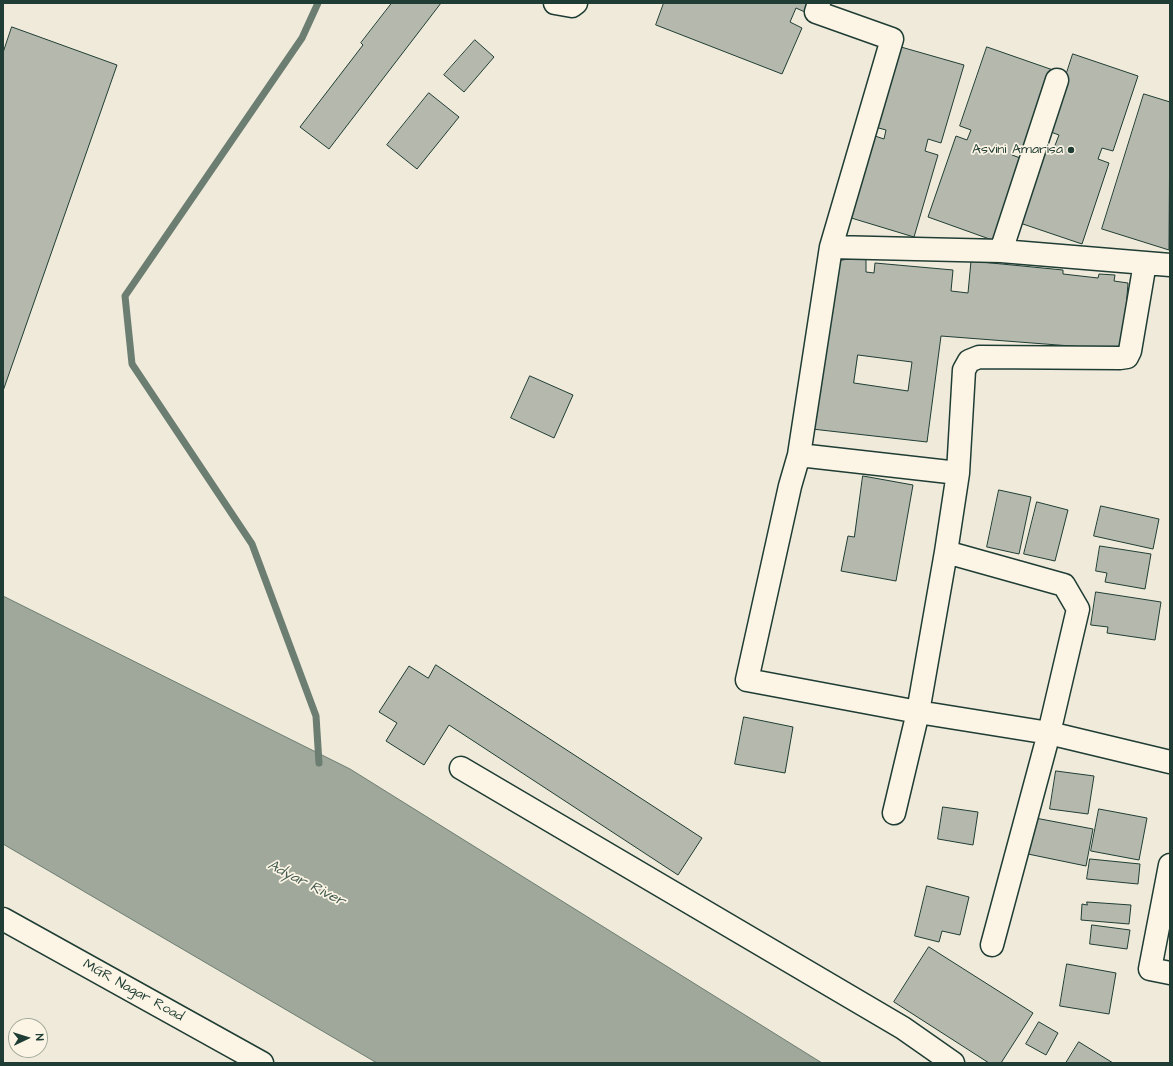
<!DOCTYPE html>
<html>
<head>
<meta charset="utf-8">
<style>
	body { margin:0 }
	#map { position:relative; width:1173px; height:1066px; overflow:hidden; background:#efeada; font-family:"Architects Daughter",sans-serif }
	canvas { display:block }
	.frame { position:absolute; inset:0; border:4px solid #1f3d34; pointer-events:none }
	.north { position:absolute; left:8px; top:1018px; width:40px; height:40px; box-sizing:border-box; background:#fcf5e5; border:1px solid #a4ab9e; border-radius:50%; rotate:86deg; font-size:11px; font-weight:700; line-height:16px; text-align:center; color:#1f3d34 }
	.north::after { content:''; display:block; margin:auto; width:14px; height:18px; background:#1f3d34; clip-path:polygon(50% 0,100% 100%,50% 72%,0 100%) }
</style>
</head>
<body>
<div id="map">
<canvas width="1173" height="1066"></canvas>
<div class="frame"></div>
<div class="north">N</div>
</div>
<script>
const context = document.querySelector('canvas').getContext('2d');
context.lineJoin = 'round';
function fill(path, color) {
  context.fillStyle = color;
  context.fill(path, 'evenodd');
}
function trace(path, color, width, dash) {
  context.strokeStyle = color;
  context.lineWidth = width;
  context.lineCap = dash ? 'butt' : 'round';
  context.setLineDash(dash || []);
  context.stroke(path);
}
function drawText(font, color, halo, rows, align = 'center') {
  context.font = font + ' "Architects Daughter",sans-serif';
  context.lineWidth = 3.5;
  context.setLineDash([]);
  context.textBaseline = 'middle';
  context.strokeStyle = halo;
  context.fillStyle = color;
  for (const [text, x, y, turn = 0] of rows) {
    context.save();
    context.translate(x, y);
    context.rotate((+turn || 0) * Math.PI / 180);
    context.textAlign = isNaN(turn) ? turn : align;
    if (halo) context.strokeText(text, 0, 0);
    context.fillText(text, 0, 0);
    context.restore();
  }
}
const water = new Path2D(`
	M3,596L350,769L822,1063H377L3,844Z`);
const stream = new Path2D(`
	M318,3L302,38L125,296L132,364L252,544L316,716L319,763`);
const building = new Path2D(`
	M392,3H441L329,149L300,127L363,45L361,43Z
	M664,3H810L807,13L796,8L790,22L802,28L782,74L656,25Z
	M12,27L117,65L3,391V53Z
	M475,40L494,57L464,92L444,75Z
	M901,47L964,65L941,143L928,139L925,151L938,155L914,237L848,217L872,135L884,139L886,130L875,127Z
	M987,47L1053,70L1025,149L1015,145L1012,155L1023,159L995,241L928,217L956,136L967,140L971,130L960,126Z
	M1073,54L1138,76L1113,151L1102,148L1098,159L1109,163L1082,244L1017,222L1043,144L1054,148L1059,135L1048,131Z
	M429,93L459,117L417,169L387,145Z
	M1144,94L1170,102L1169,250L1102,229Z
	M854,258L866,259V272L874,273L875,263L953,270L951,291L968,293L971,261L1063,270V274L1098,278L1099,274L1115,275L1114,281L1128,283L1123,350L941,336L927,442L812,429L839,261ZM858,355L912,362L908,391L854,383Z
	M530,376L573,395L554,438L511,418Z
	M863,476L913,485L896,581L841,571L848,536L854,537Z
	M999,490L1031,497L1019,554L987,547Z
	M1037,502L1068,510L1055,561L1024,554Z
	M1101,506L1159,519L1153,549L1094,536Z
	M1100,546L1151,554L1145,589L1105,582L1107,573L1096,571Z
	M1096,592L1161,602L1155,640L1107,633L1108,627L1091,625Z
	M436,665L702,838L678,875L449,725L424,765L386,741L397,723L379,712L409,666L428,678Z
	M744,717L793,727L785,773L735,764Z
	M1056,771L1094,776L1088,814L1050,809Z
	M943,807L978,812L973,845L938,839Z
	M1099,809L1147,818L1139,860L1091,851Z
	M1030,817L1093,829L1086,866L1023,853Z
	M1090,859L1140,864L1138,884L1087,879Z
	M927,886L969,897L960,935L942,931L939,942L915,936Z
	M1087,902L1131,905L1129,924L1081,920L1082,904L1087,905Z
	M1092,925L1130,930L1127,949L1090,944Z
	M929,947L1033,1013L1001,1063H989L894,1002Z
	M1067,964L1116,973L1109,1014L1060,1006Z
	M1039,1022L1058,1033L1046,1055L1026,1044Z
	M1079,1042L1113,1063H1066Z`);
const minor = new Path2D(`
	M555,3L572,6L576,3
	M819,3L816,12L892,39L831,247L1001,251L1170,265
	M831,247L799,455L790,486L747,680L918,712L1049,733L1170,762
	M1001,251L1057,80
	M799,455L958,473
	M946,552L958,473L964,370L969,361L979,357L1120,358L1127,357L1130,351L1145,263
	M461,768L903,1028L953,1063
	M894,813L918,712L946,552L1064,585L1078,609L1049,733L992,945
	M1170,865L1150,969L1170,973
	M3,919L262,1063`);
const markers = [
	[1071,150,4,"#1f3d34"]
];
const poiNames = [
	["Asvini Amarisa",1063,150]
];
const streetNames = [
	["MGR Nagar Road",133,991,29]
];
const waterNames = [
	["Adyar River",306,884,27]
];
fill(water, '#9fa89a');
trace(water, '#6c7d71', 1);
trace(stream, '#6c7d71', 7);
fill(building, '#b5b9ad');
trace(building, '#1f3d34', 1);
trace(minor, '#1f3d34', 25);
trace(minor, '#fcf5e5', 22);
for (const [x, y, r, color] of markers) {
  const dot = new Path2D();
  dot.arc(x, y, r, 0, 2 * Math.PI);
  context.fillStyle = color;
  context.fill(dot);
  trace(dot, '#fcf5e5', 1.5);
}
drawText('14px', '#1f3d34', '#fcf5e5', poiNames, 'right');
drawText('14px', '#1f3d34', '#fcf5e5', streetNames);
drawText('italic 15px', '#455d53', '#fcf5e5', waterNames);
</script>
</body>
</html>
